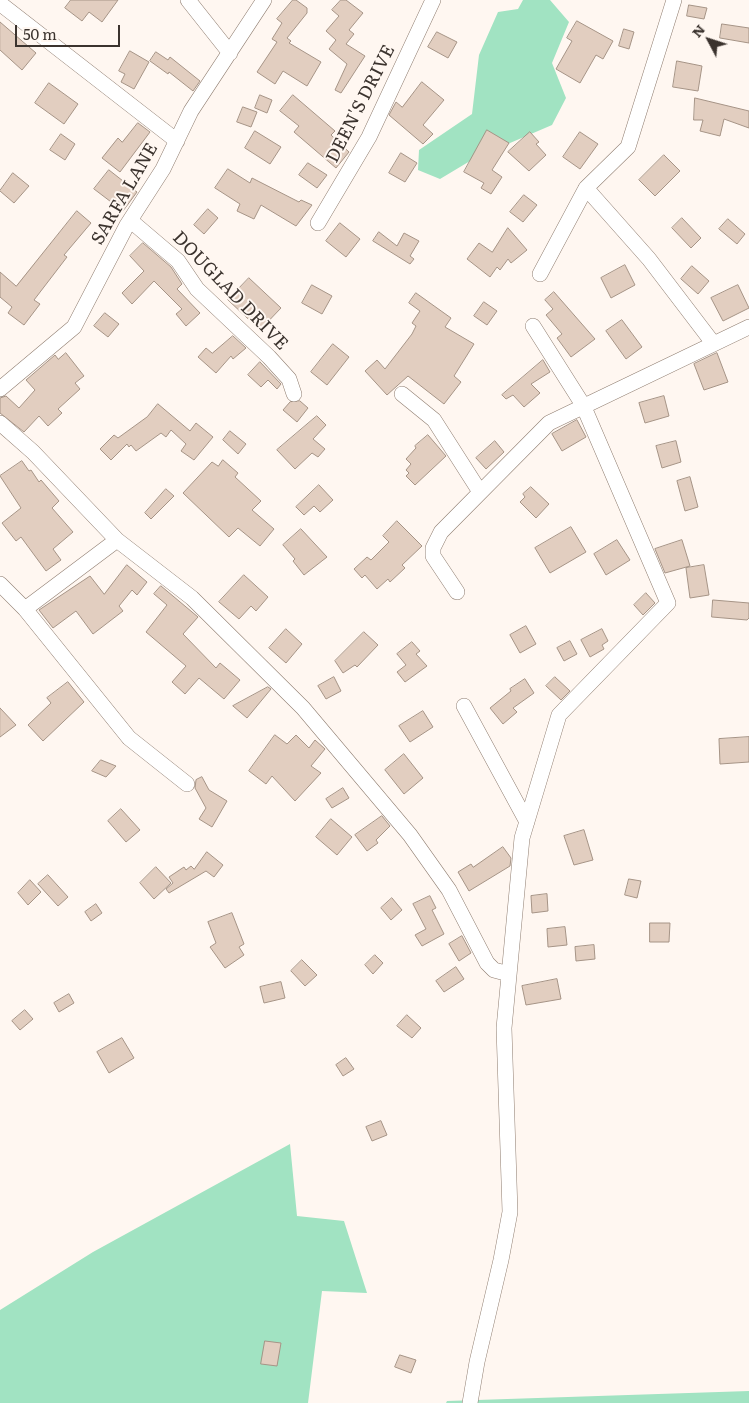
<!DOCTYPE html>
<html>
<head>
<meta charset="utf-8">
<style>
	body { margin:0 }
	#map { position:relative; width:749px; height:1403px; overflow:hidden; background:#fff7f1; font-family:Literata,serif }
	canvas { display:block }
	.north { position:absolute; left:684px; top:15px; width:50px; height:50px; -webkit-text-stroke:4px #fff7f1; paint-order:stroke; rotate:310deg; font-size:14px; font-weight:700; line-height:20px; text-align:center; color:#3b332e }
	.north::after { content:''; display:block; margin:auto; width:18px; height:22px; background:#3b332e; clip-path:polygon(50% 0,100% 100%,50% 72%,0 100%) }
	.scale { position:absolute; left:15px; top:25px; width:105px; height:22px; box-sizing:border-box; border:2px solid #3b332e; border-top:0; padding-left:6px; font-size:15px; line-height:18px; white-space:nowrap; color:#3b332e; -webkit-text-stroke:4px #fff7f1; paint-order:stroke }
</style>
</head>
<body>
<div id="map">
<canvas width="749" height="1403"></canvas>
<div class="north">N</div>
<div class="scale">50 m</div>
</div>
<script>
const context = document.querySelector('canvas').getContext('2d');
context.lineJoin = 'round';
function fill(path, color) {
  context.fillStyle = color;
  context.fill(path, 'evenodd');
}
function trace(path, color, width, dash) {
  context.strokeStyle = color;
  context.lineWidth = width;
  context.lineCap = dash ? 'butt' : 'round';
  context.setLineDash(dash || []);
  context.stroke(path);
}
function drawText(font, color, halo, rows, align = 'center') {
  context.font = font + ' Literata,serif';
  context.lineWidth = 4;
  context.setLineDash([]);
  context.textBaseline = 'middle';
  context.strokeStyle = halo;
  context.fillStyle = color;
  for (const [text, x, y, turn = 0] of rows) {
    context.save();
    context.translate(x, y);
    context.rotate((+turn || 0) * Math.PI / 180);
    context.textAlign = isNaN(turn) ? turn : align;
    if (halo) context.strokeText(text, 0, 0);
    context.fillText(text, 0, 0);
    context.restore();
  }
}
const green = new Path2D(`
	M523,0H550L569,22L552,63L566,98L552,125L475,158L440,179L418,170L419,150L472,114L479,55L498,12L518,9Z
	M290,1144L297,1216L344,1221L367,1293L322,1291L308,1403H0V1310L93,1252Z
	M749,1391V1403H446L447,1401Z`);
const building = new Path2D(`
	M71,0H118L102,22L89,12L82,21L65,8Z
	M293,0H296L307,8V13L287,38L291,41L289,43L321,62L307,86L283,71L275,84L257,72L277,42L272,39L282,23L277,19Z
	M341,0H346L363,13L349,30L354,34L346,44L365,56L341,93L335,90L347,64L329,49L336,40L326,31L339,16L332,10Z
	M689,5L707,8L704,19L687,16Z
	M577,21L613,41L603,59L596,55L580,83L556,69L572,41L567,38Z
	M0,22L36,53L22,70L0,50Z
	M722,24L749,28V43L720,38Z
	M624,29L634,32L629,49L619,46Z
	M437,32L457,42L448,58L428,47Z
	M130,51L149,62L134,89L121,82L125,74L119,71Z
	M156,52L168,60L170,57L200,81L193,91L169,72L168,74L150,61Z
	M677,61L702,66L698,91L673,87Z
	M422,82L444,100L423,125L433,134L423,144L389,115L396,102L402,107Z
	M49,83L78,104L64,124L35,103Z
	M260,95L272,100L267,113L255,108Z
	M293,95L335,131L331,135L349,152L336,168L294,132L299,126L280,111Z
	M695,98L749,111V128L724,119L720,136L700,131L703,120H694Z
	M243,107L257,112L251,127L237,122Z
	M138,123L150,132L120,172L102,158L118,138L122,142Z
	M487,130L509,143L492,170L502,177L491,194L481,188L484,183L464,172Z
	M255,131L281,147L270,164L245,148Z
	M530,132L539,142L536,144L546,155L529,171L508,152Z
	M580,132L598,144L580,169L563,157Z
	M61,134L75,144L65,160L50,150Z
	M401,153L417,163L405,182L389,173Z
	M664,155L680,171L655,196L639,180Z
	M308,163L327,175L317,188L299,175Z
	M228,169L250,183L252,178L299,202L301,200L312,205L296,226L261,205L254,219L237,211L240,204L215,188Z
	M109,170L137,192L123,211L94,189Z
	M13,173L29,186L14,203L0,191Z
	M524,195L537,205L523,222L510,212Z
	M208,209L218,218L204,234L194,225Z
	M77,211L91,223L64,255L67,257L34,300L40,304L24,325L8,313L12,307L0,297V272L16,286Z
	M682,218L701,238L691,248L672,228Z
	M728,219L745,234L737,244L719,229Z
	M340,223L360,239L346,257L326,241Z
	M508,228L527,250L511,263L508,259L500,270L497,267L490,277L467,259L479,243L492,252Z
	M379,232L397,246L404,233L419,241L410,256L414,259L410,264L373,241Z
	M143,243L171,267L182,284L177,289L200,313L186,326L176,314L182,309L154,281L132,304L122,293L144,271L130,256Z
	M625,265L635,285L611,298L601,278Z
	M692,266L709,281L698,294L681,279Z
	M249,278L281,308L260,330L228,300Z
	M312,285L332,296L322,314L302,303Z
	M738,285L749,308L723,321L711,298Z
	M554,292L595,339L571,357L557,338L562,334L546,315L553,309L545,300Z
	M416,293L451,318L445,327L474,344L454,376L461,382L444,404L408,376L387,395L365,371L377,360L385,369L412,334L416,326L412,323L420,311L409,303Z
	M484,302L497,311L487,325L474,316Z
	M105,313L119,324L108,337L94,326Z
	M622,320L642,347L626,359L606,331Z
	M233,336L246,348L233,359L231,356L216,373L198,357L206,348L212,353Z
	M333,344L349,357L327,385L311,372Z
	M66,353L84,376L75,383L80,389L58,409L62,413L48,426L39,416L24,432L0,413V398L6,396L19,408L35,390L26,380L55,355L58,359Z
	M717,353L728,382L704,390L694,364Z
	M543,360L550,372L531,384L540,393L524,407L513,395L506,399L502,395Z
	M260,362L281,384L277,389L268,380L261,387L248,375Z
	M664,396L669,416L645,423L639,403Z
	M300,401L308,408L297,422L283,410L290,402Z
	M158,404L190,431L196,423L213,437L194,460L181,451L186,444L171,430L166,437L161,433L136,451L131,445L129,447L127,444L111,460L100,449L114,435L118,438L147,417Z
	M317,416L326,425L313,439L325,449L318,457L312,453L295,469L277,450Z
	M577,420L586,437L562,451L552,434Z
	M230,431L246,444L238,454L223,440Z
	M428,435L446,456L415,485L406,476L409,473L406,470L411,464L406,459L416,448L415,446Z
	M495,441L504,452L486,469L476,458Z
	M676,441L681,462L662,468L656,446Z
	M223,460L238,473L235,477L261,501L252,510L274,529L260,546L238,528L229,537L183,493L212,462L218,466Z
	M22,461L29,471L31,470L39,482L41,480L59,501L52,508L73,532L53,549L61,560L46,571L21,537L16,541L2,523L21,508L0,476Z
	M690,477L698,507L685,511L677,481Z
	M319,485L333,500L320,512L314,506L304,515L296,507Z
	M531,487L549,504L536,518L520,502L525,497L523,494Z
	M166,489L174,496L151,519L145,513Z
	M397,521L422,546L402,565L405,568L390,582L388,579L377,589L365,575L362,578L354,569L367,557L371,560L389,542L383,536Z
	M571,527L586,552L550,573L535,548Z
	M301,529L327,557L304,575L293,561L295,559L283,545Z
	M617,540L630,560L606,575L594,554Z
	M682,540L690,566L665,573L655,549Z
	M127,565L147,582L137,595L132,590L119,606L123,611L93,634L76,611L53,628L39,610L90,576L104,594Z
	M704,565L709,595L690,598L686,568Z
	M244,575L268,597L256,611L251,606L239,619L219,602Z
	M161,586L198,617L183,634L216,668L220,663L240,680L224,699L199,678L185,694L172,682L186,666L146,632L167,605L154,594Z
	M646,593L655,603L643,615L634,605Z
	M713,600L749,603V618L747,620L712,617Z
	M526,626L536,644L520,653L510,635Z
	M286,629L302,644L286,663L269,648Z
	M602,629L608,641L602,645L604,649L590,657L581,640Z
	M364,632L378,645L357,667L355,665L343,673L335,661Z
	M570,641L577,654L564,661L557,648Z
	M412,642L420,651L416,654L427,666L405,682L397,672L406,665L397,654Z
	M334,677L341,691L326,699L318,686Z
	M555,677L570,691L561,700L546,686Z
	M525,679L534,693L513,708L517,712L503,724L490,708L511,691L510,689Z
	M68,682L84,702L43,741L28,725L51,703L47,698Z
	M268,687L271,689L247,718L233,706Z
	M0,708L16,725L0,737Z
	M423,711L433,727L410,742L399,726Z
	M275,735L287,744L296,735L309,748L315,740L325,749L311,766L321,773L295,801L272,776L266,784L249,771Z
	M749,737V762L720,764L719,739Z
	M404,754L423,778L404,794L385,770Z
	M101,760L116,766L106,777L92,771Z
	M202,777L209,790L227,801L212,827L199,819L206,808L195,788L196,780Z
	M343,788L349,798L332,808L326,799Z
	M121,809L140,830L126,842L108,821Z
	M382,816L390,826L376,840L378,843L367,851L355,835Z
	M331,819L352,837L337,855L316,837Z
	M584,830L593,860L574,865L564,836Z
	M503,847L511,858L510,866L469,891L458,872L471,864L473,867Z
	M207,852L223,865L214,877L206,871L169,893L166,889L173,883L169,877L184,867L186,870L191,866L194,869Z
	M156,867L171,883L154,899L140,883Z
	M48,875L68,897L58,906L38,884Z
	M629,879L641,881L637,898L625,895Z
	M30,880L41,892L28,905L18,893Z
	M547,894L548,911L532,913L531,896Z
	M430,896L436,908L432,910L444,934L422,946L415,935L426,929L413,904Z
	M392,898L402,910L391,920L381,908Z
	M96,904L102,913L91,921L85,912Z
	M232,913L244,944L239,947L244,955L225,968L210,947L216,943L208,922Z
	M650,923H670L669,942H650Z
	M565,927L567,945L548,947L547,929Z
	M462,936L471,953L459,961L449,944Z
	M594,945L595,959L576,961L575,947Z
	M375,955L383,963L373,974L365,965Z
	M302,960L317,975L305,986L291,971Z
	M456,967L464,979L444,992L436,981Z
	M557,979L561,999L526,1005L522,986Z
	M281,982L285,998L264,1003L260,987Z
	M69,994L74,1003L59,1012L54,1003Z
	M25,1010L33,1019L20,1030L12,1021Z
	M407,1015L421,1028L412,1038L397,1026Z
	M122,1038L134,1058L109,1073L97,1052Z
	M346,1058L354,1069L343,1076L336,1065Z
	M381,1121L387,1135L372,1141L366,1127Z
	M265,1341L281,1343L277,1366L261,1364Z
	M400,1355L416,1360L411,1373L395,1367Z`);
const minor = new Path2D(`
	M188,0L230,53
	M2,5L177,141
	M586,188L649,259L713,343
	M131,221L178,261L197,289L269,357L289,379L294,394
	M318,223L369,137L433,0
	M540,274L586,188L628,147L674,0
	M0,389L74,327L127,225L163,169L191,111L264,0
	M402,394L434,420L480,492
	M0,423L33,452L117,540
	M0,584L25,609L129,738L187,784
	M457,592L433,556V548L441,532L549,423L749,327
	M25,609L117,540L192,598L303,708L410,835L449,890L487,963L494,970L509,974
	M464,706L527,822
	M470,1403L477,1362L501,1260L510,1212L504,1028L522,838L559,715L668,603L583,405L533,326`);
const streetNames = [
	["DEEN'S DRIVE",361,104,-63],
	["SARFA LANE",125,194,-60],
	["DOUGLAD DRIVE",230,291,46]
];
fill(green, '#a1e3c2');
fill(building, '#e2cec0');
trace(building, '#a69486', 1);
trace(minor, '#8f7d70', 16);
trace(minor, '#fff', 15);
drawText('18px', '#3b332e', '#fff7f1', streetNames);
</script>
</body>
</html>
